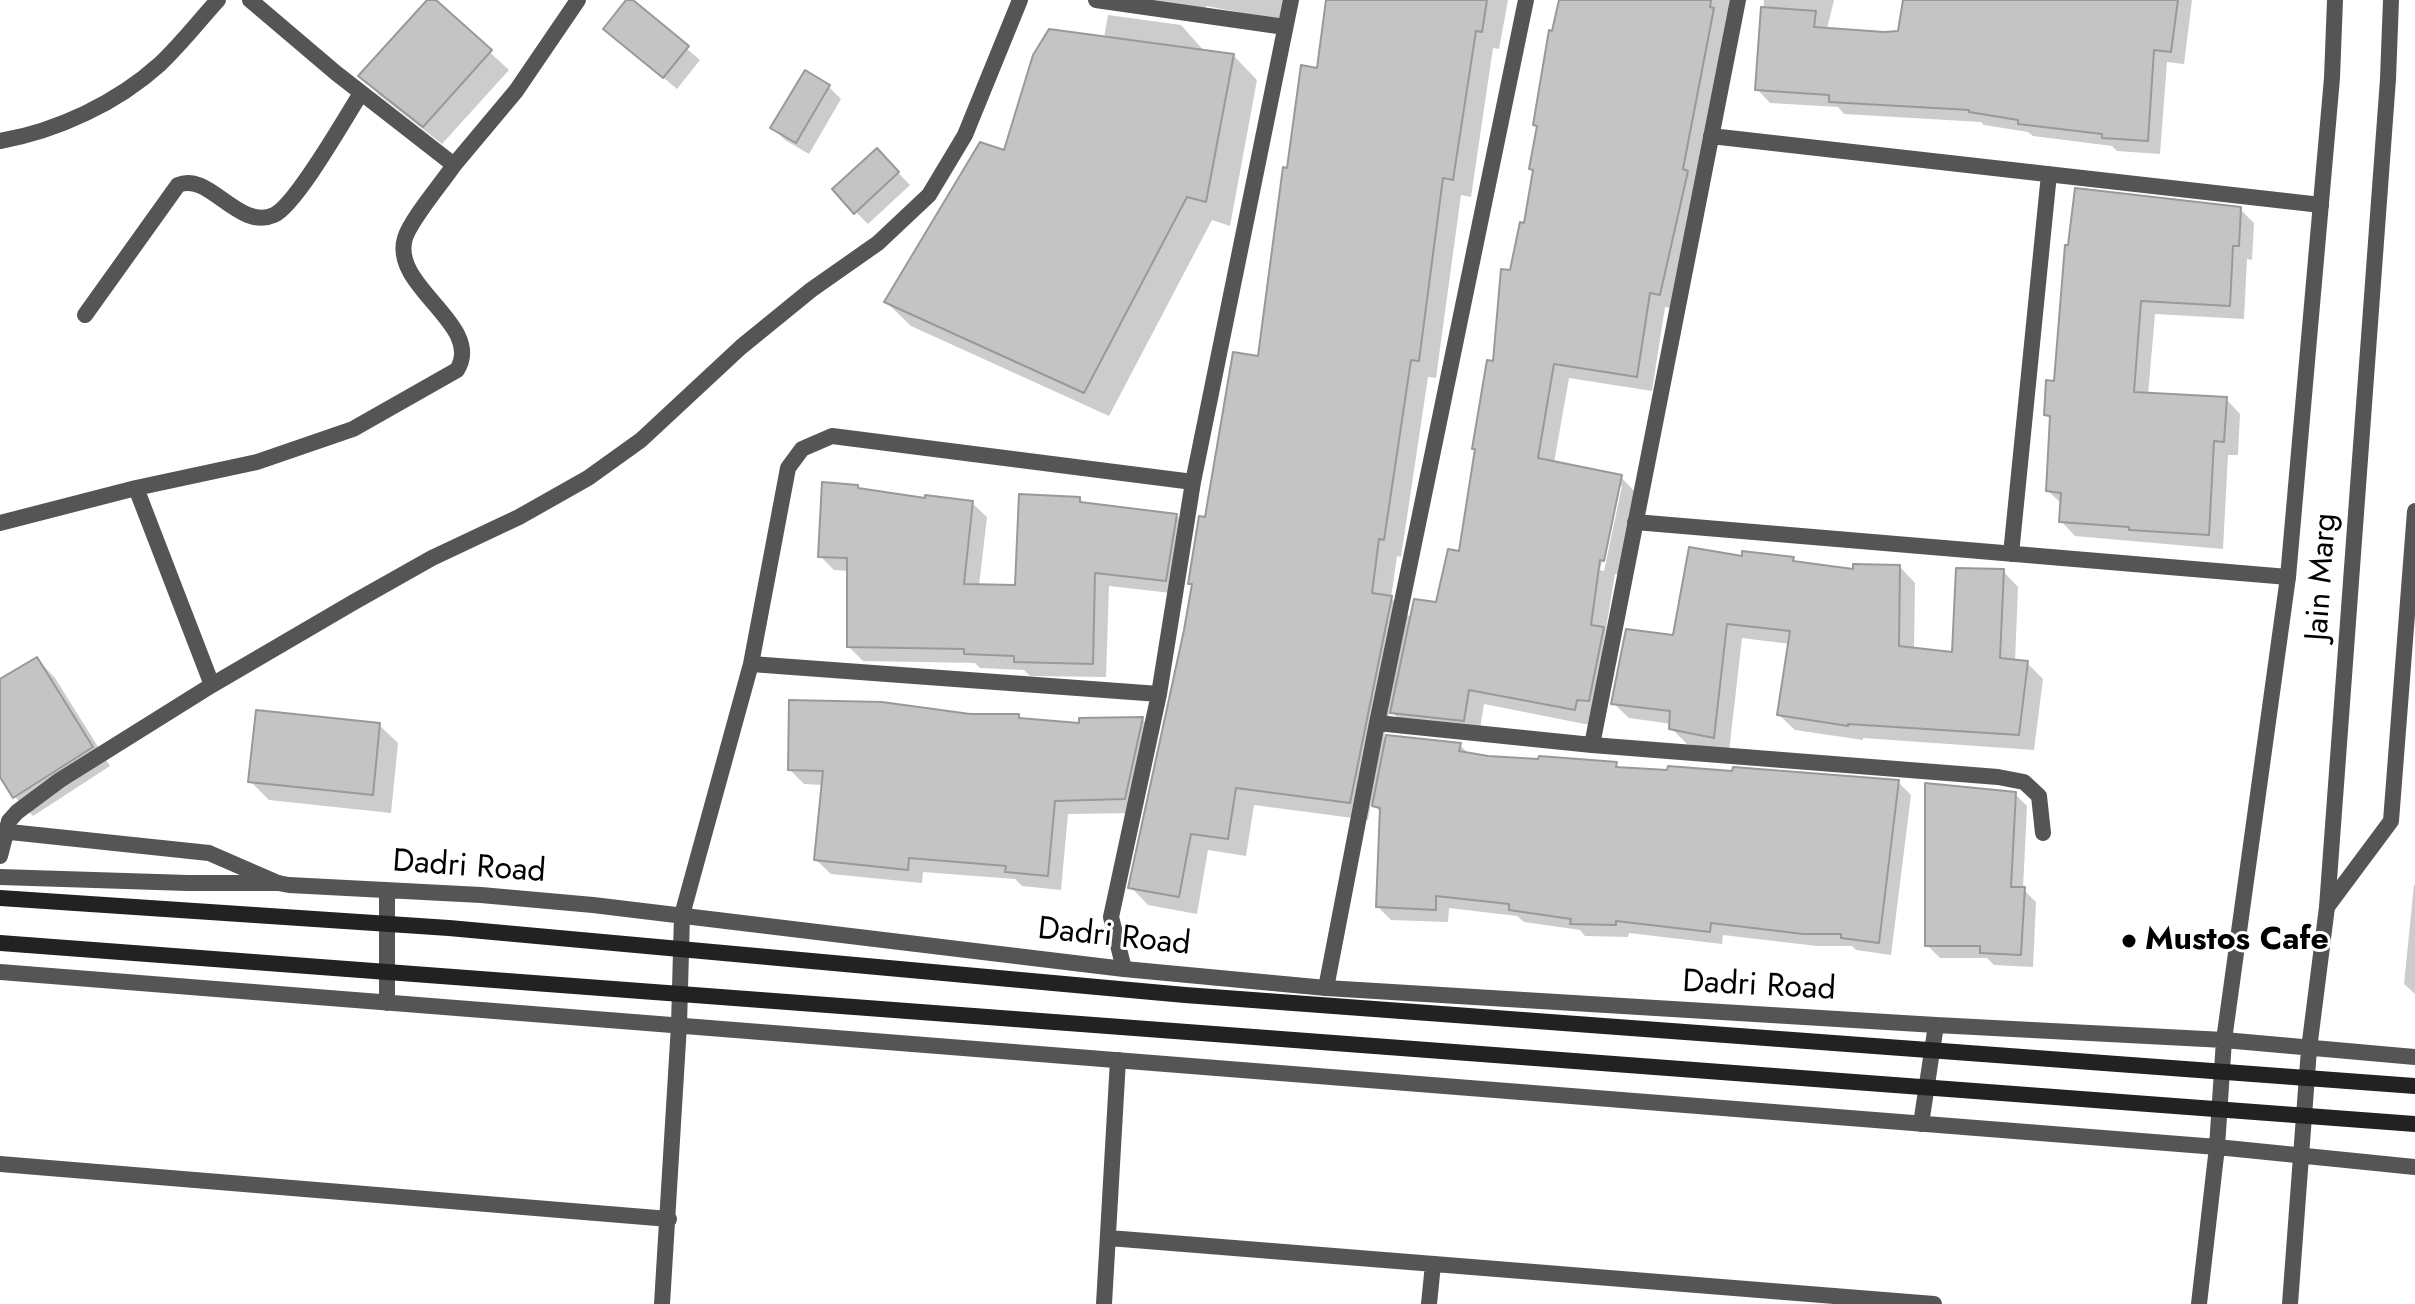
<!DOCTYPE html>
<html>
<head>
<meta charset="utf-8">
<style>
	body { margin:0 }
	canvas { display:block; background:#fff }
</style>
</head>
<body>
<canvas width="2415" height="1304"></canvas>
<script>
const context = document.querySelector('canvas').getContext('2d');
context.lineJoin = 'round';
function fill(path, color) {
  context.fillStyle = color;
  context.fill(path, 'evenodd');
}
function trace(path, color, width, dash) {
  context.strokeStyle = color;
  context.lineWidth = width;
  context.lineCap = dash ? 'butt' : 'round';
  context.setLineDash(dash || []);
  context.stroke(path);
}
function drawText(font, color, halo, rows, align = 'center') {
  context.font = font + ' Jost,sans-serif';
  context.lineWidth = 6;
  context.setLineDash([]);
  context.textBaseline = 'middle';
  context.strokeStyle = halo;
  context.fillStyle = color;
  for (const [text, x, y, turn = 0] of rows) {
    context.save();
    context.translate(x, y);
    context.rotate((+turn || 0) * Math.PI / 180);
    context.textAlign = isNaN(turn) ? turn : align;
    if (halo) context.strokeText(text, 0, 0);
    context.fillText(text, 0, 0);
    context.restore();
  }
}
const shadow = new Path2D(`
	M429,0H433L509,70L442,144L379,95L361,76Z
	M630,0L700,60L677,89L605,29Z
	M1122,0H1285L1281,20L1206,6L1204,19Z
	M1328,0H1508L1499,49L1493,48L1471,197L1461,195L1436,378L1428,377L1401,557L1397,556L1391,598L1412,619L1438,604L1461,554L1477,451L1474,448L1512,273L1526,225L1534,172L1531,169L1539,128L1535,125L1561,0H1733L1675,309L1665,307L1652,391L1569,378L1554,463L1621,477L1636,493L1619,575L1615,574L1590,725L1484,704L1479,735L1408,728L1390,710L1384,737L1460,745L1470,755L1616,764L1621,769L1898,782L1911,795L1891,955L1856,950L1852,946H1817L1723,935L1722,944L1629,933L1628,937L1585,936L1580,930L1524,922L1517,916L1449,908L1448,922L1391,920L1378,907L1381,812L1371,803L1368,820L1254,805L1246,856L1208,850L1197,914L1148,905L1131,887L1194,587L1190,583L1206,519L1260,358L1289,170L1318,70ZM1618,486H1622L1604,571L1600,570Z
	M1764,0H1834L1827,29L1900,33L1905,0H2192L2184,64L2167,62L2160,154L2117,151L2112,146L2033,136L2028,132L1984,125L1981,122L1844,114L1838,107L1770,103L1757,89Z
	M1108,15L1181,25L1205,52L1233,55L1257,80L1230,226L1212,220L1109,416L911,326L886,302L1005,153L1104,38Z
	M805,73L829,87L841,99L809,154L785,140L773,128Z
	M877,151L910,185L868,224L856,212Z
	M2240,209L2254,223L2252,260L2247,259L2244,319L2155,314L2148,395L2226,399L2240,414L2238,455H2228L2223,549L2075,536L2061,521L2062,504L2048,491L2051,420L2046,415L2055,383L2067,247Z
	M858,487L862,491L927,501L972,503L987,517L979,586L1017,588L1080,499L1086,505L1176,515L1190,530L1180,594L1109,586L1106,677L1030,676L1024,670L980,668L975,663L863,661L849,647V571L834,570L820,556Z
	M1743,558L1793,559L1798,563L1855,571L1900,567L1915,583L1914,650L1954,655L2003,571L2018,587L2015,662L2027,663L2043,679L2034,750L1863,738V740L1795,730L1779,715L1790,644L1742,638L1729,752L1687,744L1671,728L1672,724L1629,718L1613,703Z
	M37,659L55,678L110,766L33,816L15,797L0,773V682Z
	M970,716H1019L1023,721L1081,725L1142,719L1156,733L1139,813L1068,814L1061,890L1022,886L1015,879L923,872L922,883L831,874L816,860L823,785L804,784L790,770Z
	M379,725L398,743L391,813L269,800L250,781Z
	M2015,794L2027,806L2023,889L2036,902L2033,967L1994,965L1987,958H1940L1927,945Z
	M2414,885H2415V994L2404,984Z`);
const building = new Path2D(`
	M427,0H436L492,50L423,127L358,76Z
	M626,0H633L689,46L663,78L603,29Z
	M1326,0H1487L1482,32L1476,31L1453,180L1443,178L1419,361L1411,360L1384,540L1379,539L1372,593L1392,596L1350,803L1236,788L1228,839L1191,834L1179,897L1128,888L1184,630L1192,584H1188L1199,516L1205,517L1233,352L1258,356L1283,167L1287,168L1301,65L1317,68Z
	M1559,0H1711L1710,7L1714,8L1683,169L1688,171L1660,295L1650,293L1637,377L1554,364L1538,458L1622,475L1604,561L1600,560L1591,625L1604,627L1589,701L1577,700L1575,710L1469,690L1464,721L1390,713L1414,599L1436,602L1448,549L1459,551L1475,449H1472L1487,360L1493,361L1501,269L1510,270L1520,222L1524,223L1533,170L1529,169L1537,126L1533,125L1549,30L1552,31Z
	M1903,0H2178L2171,52L2154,50L2148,141L2102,138V134L2018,124V120L1969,112V110L1829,102V95L1755,90L1761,7L1816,11L1814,27L1884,32L1898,31Z
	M1049,29L1234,54L1206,202L1187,197L1084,393L884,302L980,142L1004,150L1033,55Z
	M805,70L830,85L796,143L770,128Z
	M877,148L899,172L854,214L832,189Z
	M2075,188L2241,207L2239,246H2233L2230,306L2141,301L2134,392L2227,397L2224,442L2214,441L2209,535L2129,530V527L2059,522L2061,493L2046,491L2050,416L2044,415L2046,380L2054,381L2065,245H2068Z
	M822,482L858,485V488L925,498V495L973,501L964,584L1015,585L1019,494L1080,497V502L1177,514L1166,581L1095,573L1093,664L1014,662V656L964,654V649L847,647V558L818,557Z
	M1689,547L1742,556V551L1794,557L1793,561L1853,569V564L1900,565L1899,646L1952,652L1956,568L2004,569L2000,658L2028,661L2019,735L1848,724V726L1777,715L1790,631L1727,624L1714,738L1669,729L1670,711L1611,704L1626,629L1673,635Z
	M37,657L93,747L13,798L0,777V679Z
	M789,700L882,702L970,714H1019V718L1079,723V718L1143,717L1125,799L1055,801L1048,876L1005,872L1006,866L909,858L908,870L814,860L823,771L788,770Z
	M256,710L380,723L373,795L248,782Z
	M1386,735L1461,743L1459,751L1488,756L1538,759L1539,756L1617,762L1616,767L1667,770L1668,766L1732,771L1733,767L1899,780L1879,943L1841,938V934H1803L1711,923L1710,932L1616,921V925L1570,924L1571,919L1509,910V904L1436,896V910L1376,907L1380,808L1372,806Z
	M1925,783L2016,792L2011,887H2025L2021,955L1980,953V946H1925Z`);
const minor = new Path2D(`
	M1096,0L1285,27
	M1711,136L2321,205
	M0,141C57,131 117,103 160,64C181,44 199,21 218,0
	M454,165L516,91L578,0
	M85,315L178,185C209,171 238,231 274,215C296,205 346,117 361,93
	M136,488L212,685
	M1635,522L2288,577
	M0,523L136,488L257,462L353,429L457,370C485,325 390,287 405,238C411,219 442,183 454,165L336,73L250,0
	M2011,554L2049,174
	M1159,694L751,664L788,468L802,449L832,436L1193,482
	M1377,723L1592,745L1998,777L2024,782L2039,796L2043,833
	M1592,745L1738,0
	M0,831L209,853L278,883
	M0,856L9,821L17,812L60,780L212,685L354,602L432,558L519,517L588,478L641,440L741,347L811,290L878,243L929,195L965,135L1020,0
	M2327,907L2391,821L2415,511
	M1124,969L1111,917L1159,694L1193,482L1291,0
	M1326,988L1377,723L1526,0
	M0,1164L669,1219
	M1109,1238L1934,1304
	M662,1304L679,1025L682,915L751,664
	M1104,1304L1118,1060
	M1429,1304L1433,1264`);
const tertiary = new Path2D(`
	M0,877L188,883H278L289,885L481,895L593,905L1124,969L1326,988L1936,1025L2224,1040L2415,1057
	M387,890V1003
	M0,972L2217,1147L2415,1167
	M1921,1124L1936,1025
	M2199,1304L2217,1147L2224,1040L2288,577L2332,78L2335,0
	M2290,1304L2309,1049L2327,907L2388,79L2391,0`);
const secondaryBridge = new Path2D(`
	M0,898L449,928L1185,995L2415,1086
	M0,943L2415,1124`);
const markers = [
	[2129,941,8,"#000"]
];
const streetNames = [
	["Jain Marg",2323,577,-86],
	["Dadri Road",469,868,4],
	["Dadri Road",1114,938,6],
	["Dadri Road",1759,987,3]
];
const poiNames = [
	["Mustos Cafe",2145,941]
];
fill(shadow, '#0003');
fill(building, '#c4c4c4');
trace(building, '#999', 2);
trace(minor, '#555', 16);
trace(tertiary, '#555', 16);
trace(secondaryBridge, '#222', 16);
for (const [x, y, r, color] of markers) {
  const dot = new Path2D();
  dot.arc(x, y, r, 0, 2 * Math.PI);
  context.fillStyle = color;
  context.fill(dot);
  trace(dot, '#fff', 3);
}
drawText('32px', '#000', '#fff', streetNames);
drawText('bold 32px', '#000', '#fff', poiNames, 'left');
</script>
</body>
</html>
